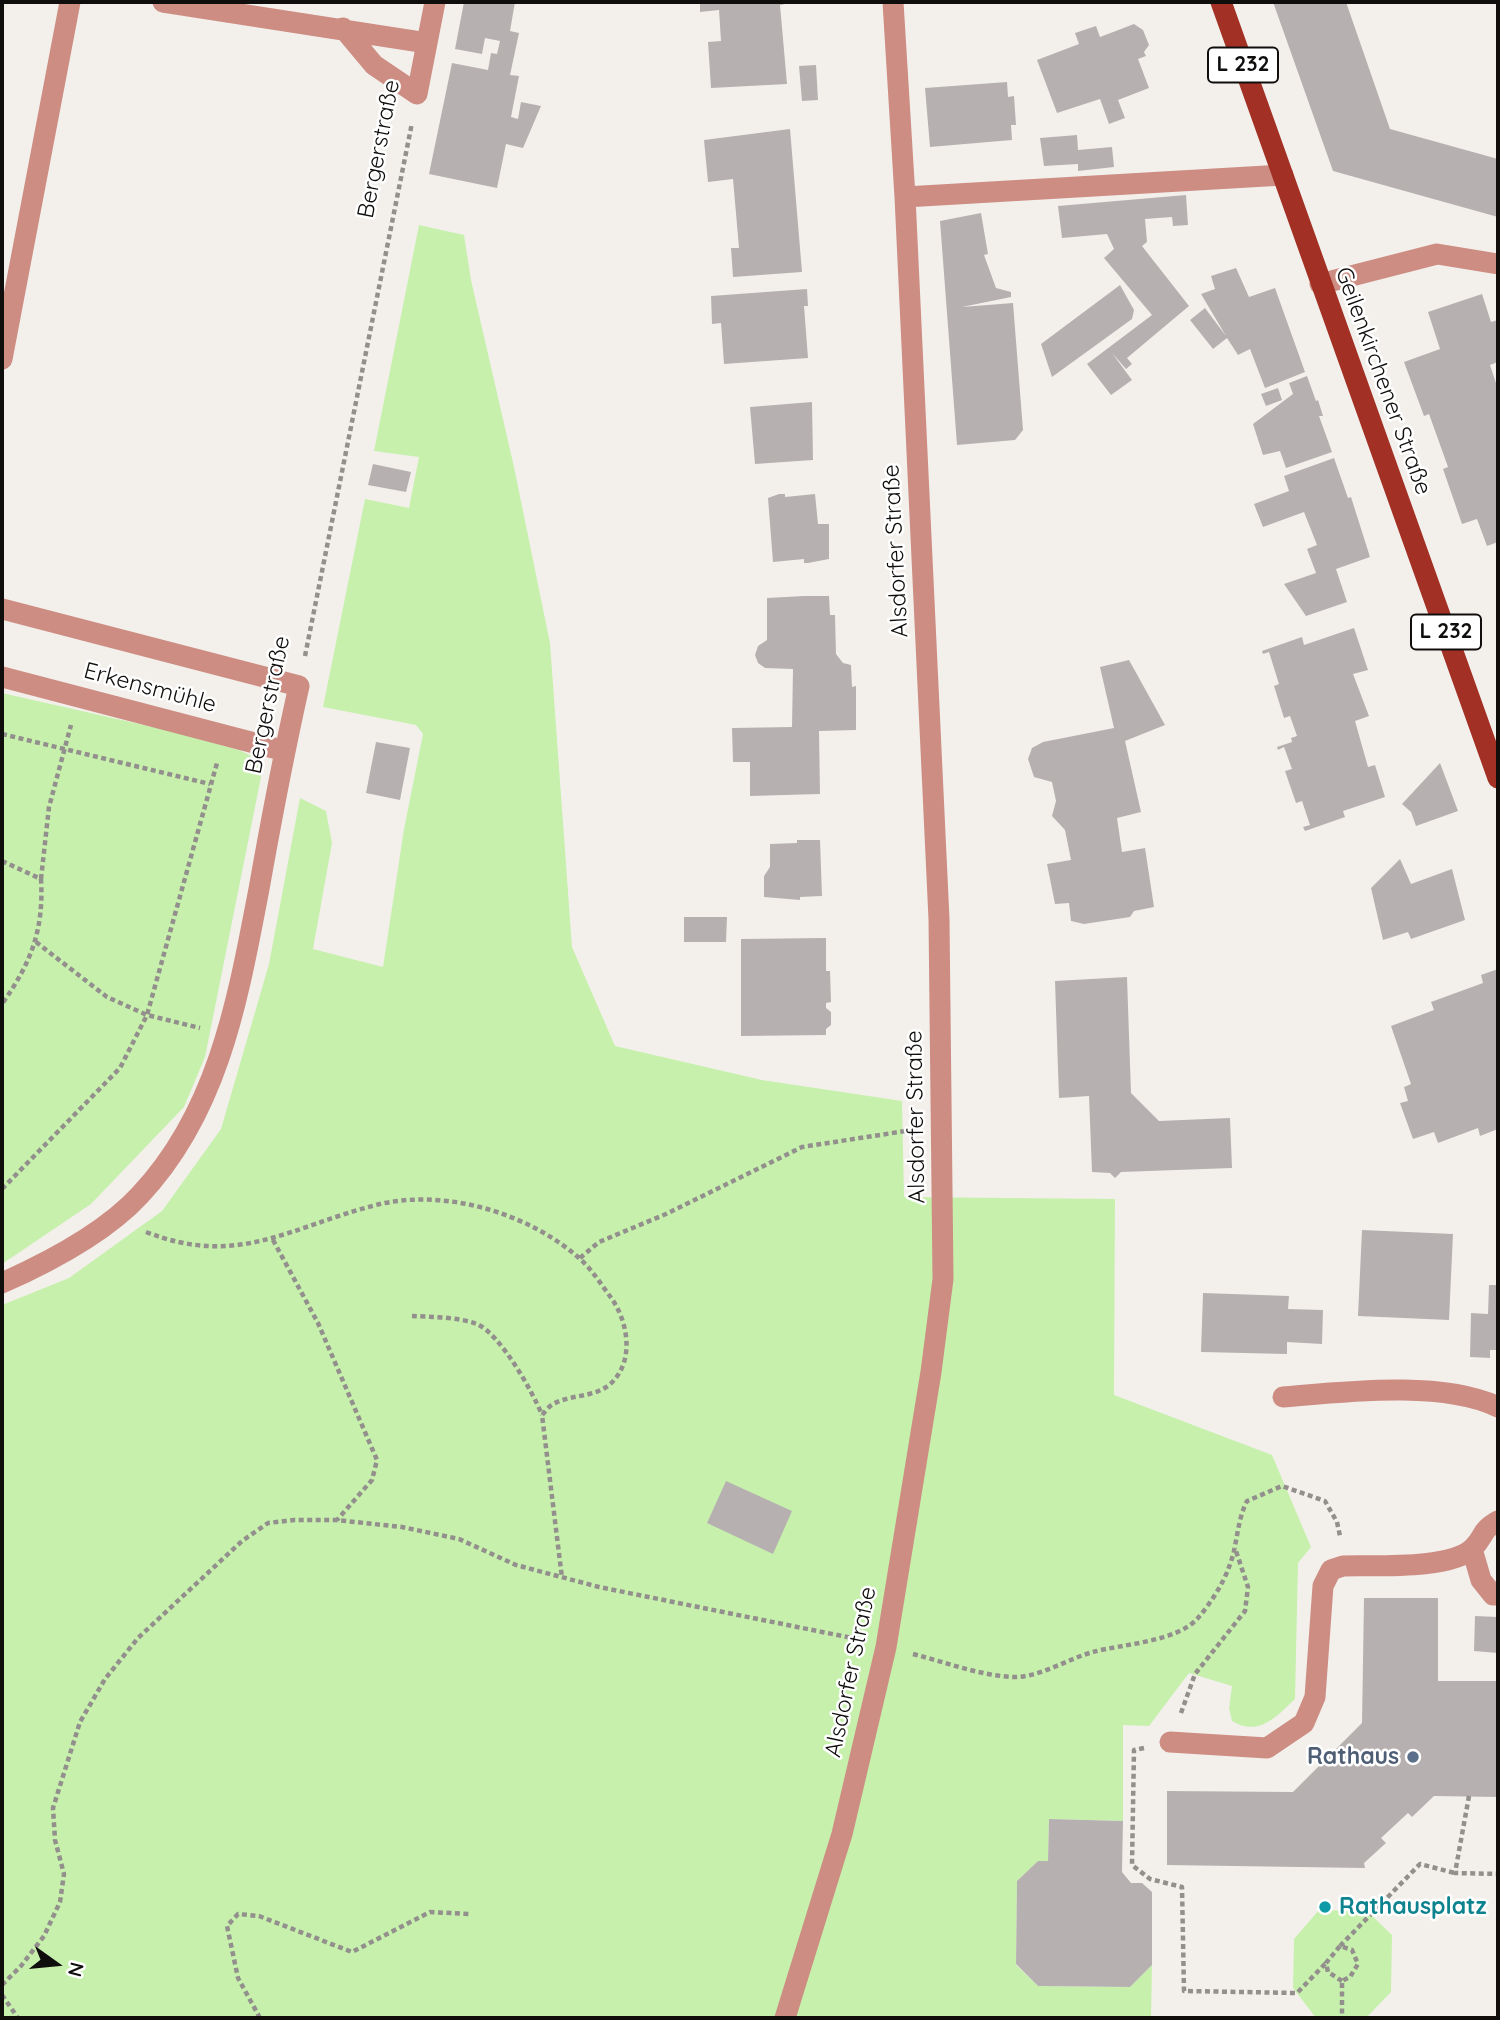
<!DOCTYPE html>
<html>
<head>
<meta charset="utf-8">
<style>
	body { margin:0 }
	#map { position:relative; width:1500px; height:2020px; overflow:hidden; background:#f3f0ec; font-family:Quicksand,sans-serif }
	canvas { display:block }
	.frame { position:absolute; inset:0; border:4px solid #100e0d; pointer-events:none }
	.north { position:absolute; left:21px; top:1929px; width:70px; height:70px; -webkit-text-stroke:5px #fff; paint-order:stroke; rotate:105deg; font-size:19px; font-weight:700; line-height:28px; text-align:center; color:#100e0d }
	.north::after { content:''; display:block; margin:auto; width:24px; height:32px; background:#100e0d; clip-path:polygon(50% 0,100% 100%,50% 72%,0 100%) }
</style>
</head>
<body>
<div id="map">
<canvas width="1500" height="2020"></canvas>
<div class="frame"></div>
<div class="north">N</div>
</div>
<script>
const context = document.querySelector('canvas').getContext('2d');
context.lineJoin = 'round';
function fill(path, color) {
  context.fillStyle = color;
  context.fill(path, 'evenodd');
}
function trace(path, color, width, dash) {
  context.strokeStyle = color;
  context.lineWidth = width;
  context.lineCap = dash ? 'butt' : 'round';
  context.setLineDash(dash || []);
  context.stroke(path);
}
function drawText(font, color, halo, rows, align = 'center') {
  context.font = font + ' Quicksand,sans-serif';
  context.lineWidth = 5;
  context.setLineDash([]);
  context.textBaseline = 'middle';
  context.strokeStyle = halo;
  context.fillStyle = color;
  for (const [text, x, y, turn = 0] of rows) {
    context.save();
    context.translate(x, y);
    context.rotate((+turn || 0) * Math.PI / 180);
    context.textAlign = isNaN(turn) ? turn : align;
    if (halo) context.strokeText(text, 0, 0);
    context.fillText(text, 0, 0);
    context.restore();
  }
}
const green = new Path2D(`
	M419,225L464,235L471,280L514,467L550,643L572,947L615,1046L762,1080L902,1101L904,1197L1115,1199L1114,1395L1272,1455L1311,1547L1298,1563L1295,1699C1276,1717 1259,1737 1232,1721L1229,1708L1232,1686L1189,1673L1149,1726L1123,1725V1821L1049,1819L1048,1861H1038L1017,1881L1016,1965L1038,1986L1130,1987L1152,1965L1151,2018H2V1305L69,1278L162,1211L221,1129L269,964L300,798L326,811L332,843L313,949L383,967L404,829L423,734L416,725L323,707L365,499L409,508L419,457L374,451Z
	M2,693L175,732L239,750L264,762L205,1057L184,1107L91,1204L2,1264Z
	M1319,1910L1367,1911L1392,1935L1391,1992L1366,2018H1316L1293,1988L1294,1939Z`);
const building = new Path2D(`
	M464,2H515L510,31L519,33L510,75L519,76L511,117L518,119L521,102L541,106L523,148L506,144L497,188L429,174L452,63L488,70L491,53L497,54L500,41L485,38L482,54L455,49Z
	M700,2H795L780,5L787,84L711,88L708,42L721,41L719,10L700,12Z
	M1273,2H1346L1390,129L1498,159V217L1333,171Z
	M1134,24L1143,30L1149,45L1144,52L1146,56L1138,59L1149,88L1118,100L1125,118L1109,124L1100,99L1057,113L1037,60L1079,44L1075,33L1096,26L1100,37Z
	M816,65L818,100L802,101L799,66Z
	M1007,82L1008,97L1014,96L1016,125H1011L1012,140L930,147L925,88Z
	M790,129L802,272L733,277L731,248H739L733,179L708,182L704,140Z
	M1077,135L1078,150L1112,147L1114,167L1078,171V164L1044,166L1040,138Z
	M1186,195L1188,225L1173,226L1172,217L1145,219L1147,242L1142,246L1189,306L1127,358L1132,364L1126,369L1112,353L1132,380L1111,395L1087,364L1152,315L1104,258L1114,249L1107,234L1062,238L1058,206Z
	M981,213L988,254L984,255L996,288L1011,292V297L962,307L1013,303L1023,430L1015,440L957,445L940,221Z
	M1236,268L1249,297L1275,288L1305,372L1265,388L1250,349L1238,355L1227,338L1213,349L1190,320L1205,308L1226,336L1201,294L1215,289L1211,276Z
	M1120,285L1134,310L1132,319L1052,377L1041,344Z
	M807,289L808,306H804L808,358L724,364L721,323L712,324L711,296Z
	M1482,294L1491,322L1498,320V362L1490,365L1498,389V542L1487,546L1477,519L1462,524L1443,469L1448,467L1429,414L1424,416L1404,362L1440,349L1428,312Z
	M1307,376L1316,401L1318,400L1323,416H1319L1332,452L1286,468L1280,451L1263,455L1253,424L1293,394L1289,383Z
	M1278,388L1282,400L1266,406L1261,394Z
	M812,402L813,460L755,464L750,407Z
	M1334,458L1348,498L1351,497L1370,557L1336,569L1347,602L1306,616L1284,584L1316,573L1307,549L1317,545L1304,512L1263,527L1254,504L1289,491L1284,476Z
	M373,464L411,472L406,492L368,485Z
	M779,494H785V497L815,494L818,524H829V559L808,563H804V559L773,562L768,498Z
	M804,596H829L830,615H835L836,654L843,663L851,665L852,687L856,686V730L819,731L820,794L750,796V762H733L732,728L792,727L793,669L765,668L758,663L755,655L758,646L767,640V598Z
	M1354,628L1368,670L1353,674L1369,716L1355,721L1368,767L1375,765L1385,797L1343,811L1345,817L1305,831L1303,827L1310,825L1302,801L1296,803L1285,771L1292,769L1284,747L1278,750L1277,747L1292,742L1291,738L1297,736L1290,716L1284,718L1274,686L1279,684L1269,652L1263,654L1262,651L1302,637L1304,645Z
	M1129,660L1165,725L1125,741L1141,812L1117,818L1122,852L1145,848L1154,907L1134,911L1130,917L1084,924L1071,921L1069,903L1055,904L1047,864L1071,860L1065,830L1052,816L1056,801L1052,782L1034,777L1028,759L1032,748L1043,742L1114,728L1100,667Z
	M376,742L410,748L400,800L366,793Z
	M1440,763L1458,811L1416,826L1411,812L1402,804Z
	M797,840H820L822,896L800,897V900L764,897V876L770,867V844L797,843Z
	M1400,859L1411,884L1452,869L1465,920L1411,939L1408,932L1383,940L1371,888Z
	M684,917H727L726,942H684Z
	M826,938V971H830L831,1002L826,1003V1008L831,1012V1025L826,1029V1035L741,1036V939Z
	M1498,969V1129L1480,1136L1478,1128L1438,1143L1434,1132L1413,1139L1400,1103L1408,1101L1404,1087L1411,1084L1391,1026L1434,1010L1431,1002L1483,983L1481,975Z
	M1127,977L1131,1093L1159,1121L1230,1118L1232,1168L1121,1172L1115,1178L1110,1173L1092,1172L1089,1096L1059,1098L1055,981Z
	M1362,1230L1453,1234L1449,1320L1358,1316Z
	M1489,1285H1498V1350H1490V1358L1470,1357L1471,1313L1488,1314Z
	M1203,1293L1289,1296L1288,1309L1323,1310L1322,1344L1287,1342V1354L1201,1352Z
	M726,1481L792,1511L773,1554L707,1523Z
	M1364,1598H1438V1681H1498V1797L1434,1796L1412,1817L1408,1813L1381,1838L1386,1843L1364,1863L1365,1868L1167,1865V1791L1293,1792L1362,1723Z
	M1475,1616L1498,1617V1653L1474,1651Z
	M1049,1819L1123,1821L1122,1872L1131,1883H1142L1152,1892V1965L1130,1987L1038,1986L1016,1964L1017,1881L1038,1861H1048Z`);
const path = new Path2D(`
	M305,656L412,123
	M2,734L210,784
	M2,861L41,879C44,930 31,963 2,1004
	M41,879L49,807L71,725
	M36,942L107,997L147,1015L200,1028
	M2,1189L120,1068L147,1015L217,763
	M146,1232C239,1268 289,1227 376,1205C443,1188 527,1212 579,1258C592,1269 602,1286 612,1299C627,1321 634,1356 615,1379C599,1399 573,1393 553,1404C549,1406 545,1412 542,1415L562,1578
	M273,1240L318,1323L377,1460L372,1480L337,1520
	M580,1258L599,1242L666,1214L802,1147L912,1130
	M412,1316C432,1317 458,1317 477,1324C500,1334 533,1392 542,1415
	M913,1654C945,1662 978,1675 1012,1677C1039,1678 1067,1659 1093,1652C1122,1644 1177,1642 1198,1618C1210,1604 1223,1584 1229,1567C1238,1545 1236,1523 1247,1501L1282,1486L1325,1501L1337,1522L1340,1536
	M1181,1713L1195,1674L1245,1611L1248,1587L1235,1548
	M1144,1748L1134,1750L1132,1865L1150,1879L1182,1887L1184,1991L1297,1993L1326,1963
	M1469,1796L1455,1873L1498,1874
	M1340,1946L1420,1864L1455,1873
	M1342,1981L1328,1972L1326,1963L1340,1946L1352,1950L1358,1964L1350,1977L1342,1981V2018
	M2,1985L21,1966L44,1936L60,1902L64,1874L55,1840L53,1808L80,1722L105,1679L138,1638L242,1541L268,1523L294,1520H336L402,1527L459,1539L516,1565L599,1587L857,1639
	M2,1995L18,2018
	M260,2018L238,1978L227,1926L238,1914L259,1916L352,1952L430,1912L469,1914`);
const minor = new Path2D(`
	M163,2L427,43
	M343,28L374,65L417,94L435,2
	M905,197L1283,175
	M1320,284L1437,254L1498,264
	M2,359L70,2
	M2,609L299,686C284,753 271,821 259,889C238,998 219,1111 140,1195C106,1232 47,1263 2,1283
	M2,677L285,751
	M1283,1397C1343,1392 1442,1380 1498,1407
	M1472,1549L1481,1580L1493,1595H1498
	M1170,1742L1267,1748L1304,1723L1315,1697L1323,1586L1331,1570L1343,1566C1373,1565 1451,1570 1473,1548C1485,1536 1480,1531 1498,1521
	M785,2018L842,1834L886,1647L931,1372L943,1279L939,919L905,197L893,2`);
const major = new Path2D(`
	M1221,2L1498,778`);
const markers = [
	[1413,1757,7,"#5c6f8a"],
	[1325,1907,7,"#0f9aa8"]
];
const shields = [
	[1243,65,70],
	[1446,632,70]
];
const shieldNames = [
	["L 232",1243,65],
	["L 232",1446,632]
];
const streetNames = [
	["Bergerstraße",379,149,-79],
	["Geilenkirchener Straße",1383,381,70],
	["Alsdorfer Straße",896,551,-93],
	["Erkensmühle",150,688,15],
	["Bergerstraße",268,705,-78],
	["Alsdorfer Straße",916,1117,-91],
	["Alsdorfer Straße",851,1672,-78]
];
const serviceNames = [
	["Rathaus",1399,1757]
];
const cultureNames = [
	["Rathausplatz",1339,1907]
];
fill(green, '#c7f0ad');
fill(building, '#b6b1b0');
trace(path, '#928f8c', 4.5, [5, 3.5]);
trace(minor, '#cd8d83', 21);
trace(major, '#a33025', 21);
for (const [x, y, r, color] of markers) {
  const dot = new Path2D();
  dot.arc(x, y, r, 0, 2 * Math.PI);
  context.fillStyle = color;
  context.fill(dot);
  trace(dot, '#fff', 2.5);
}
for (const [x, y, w] of shields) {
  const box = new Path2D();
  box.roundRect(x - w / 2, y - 17.5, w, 35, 5);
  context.fillStyle = '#fff';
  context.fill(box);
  trace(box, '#100e0d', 2);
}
drawText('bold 21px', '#100e0d', null, shieldNames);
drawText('23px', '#100e0d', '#fff', streetNames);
drawText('bold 23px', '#4e5e75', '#fff', serviceNames, 'right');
drawText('bold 23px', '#0d838f', '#fff', cultureNames, 'left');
</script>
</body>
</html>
